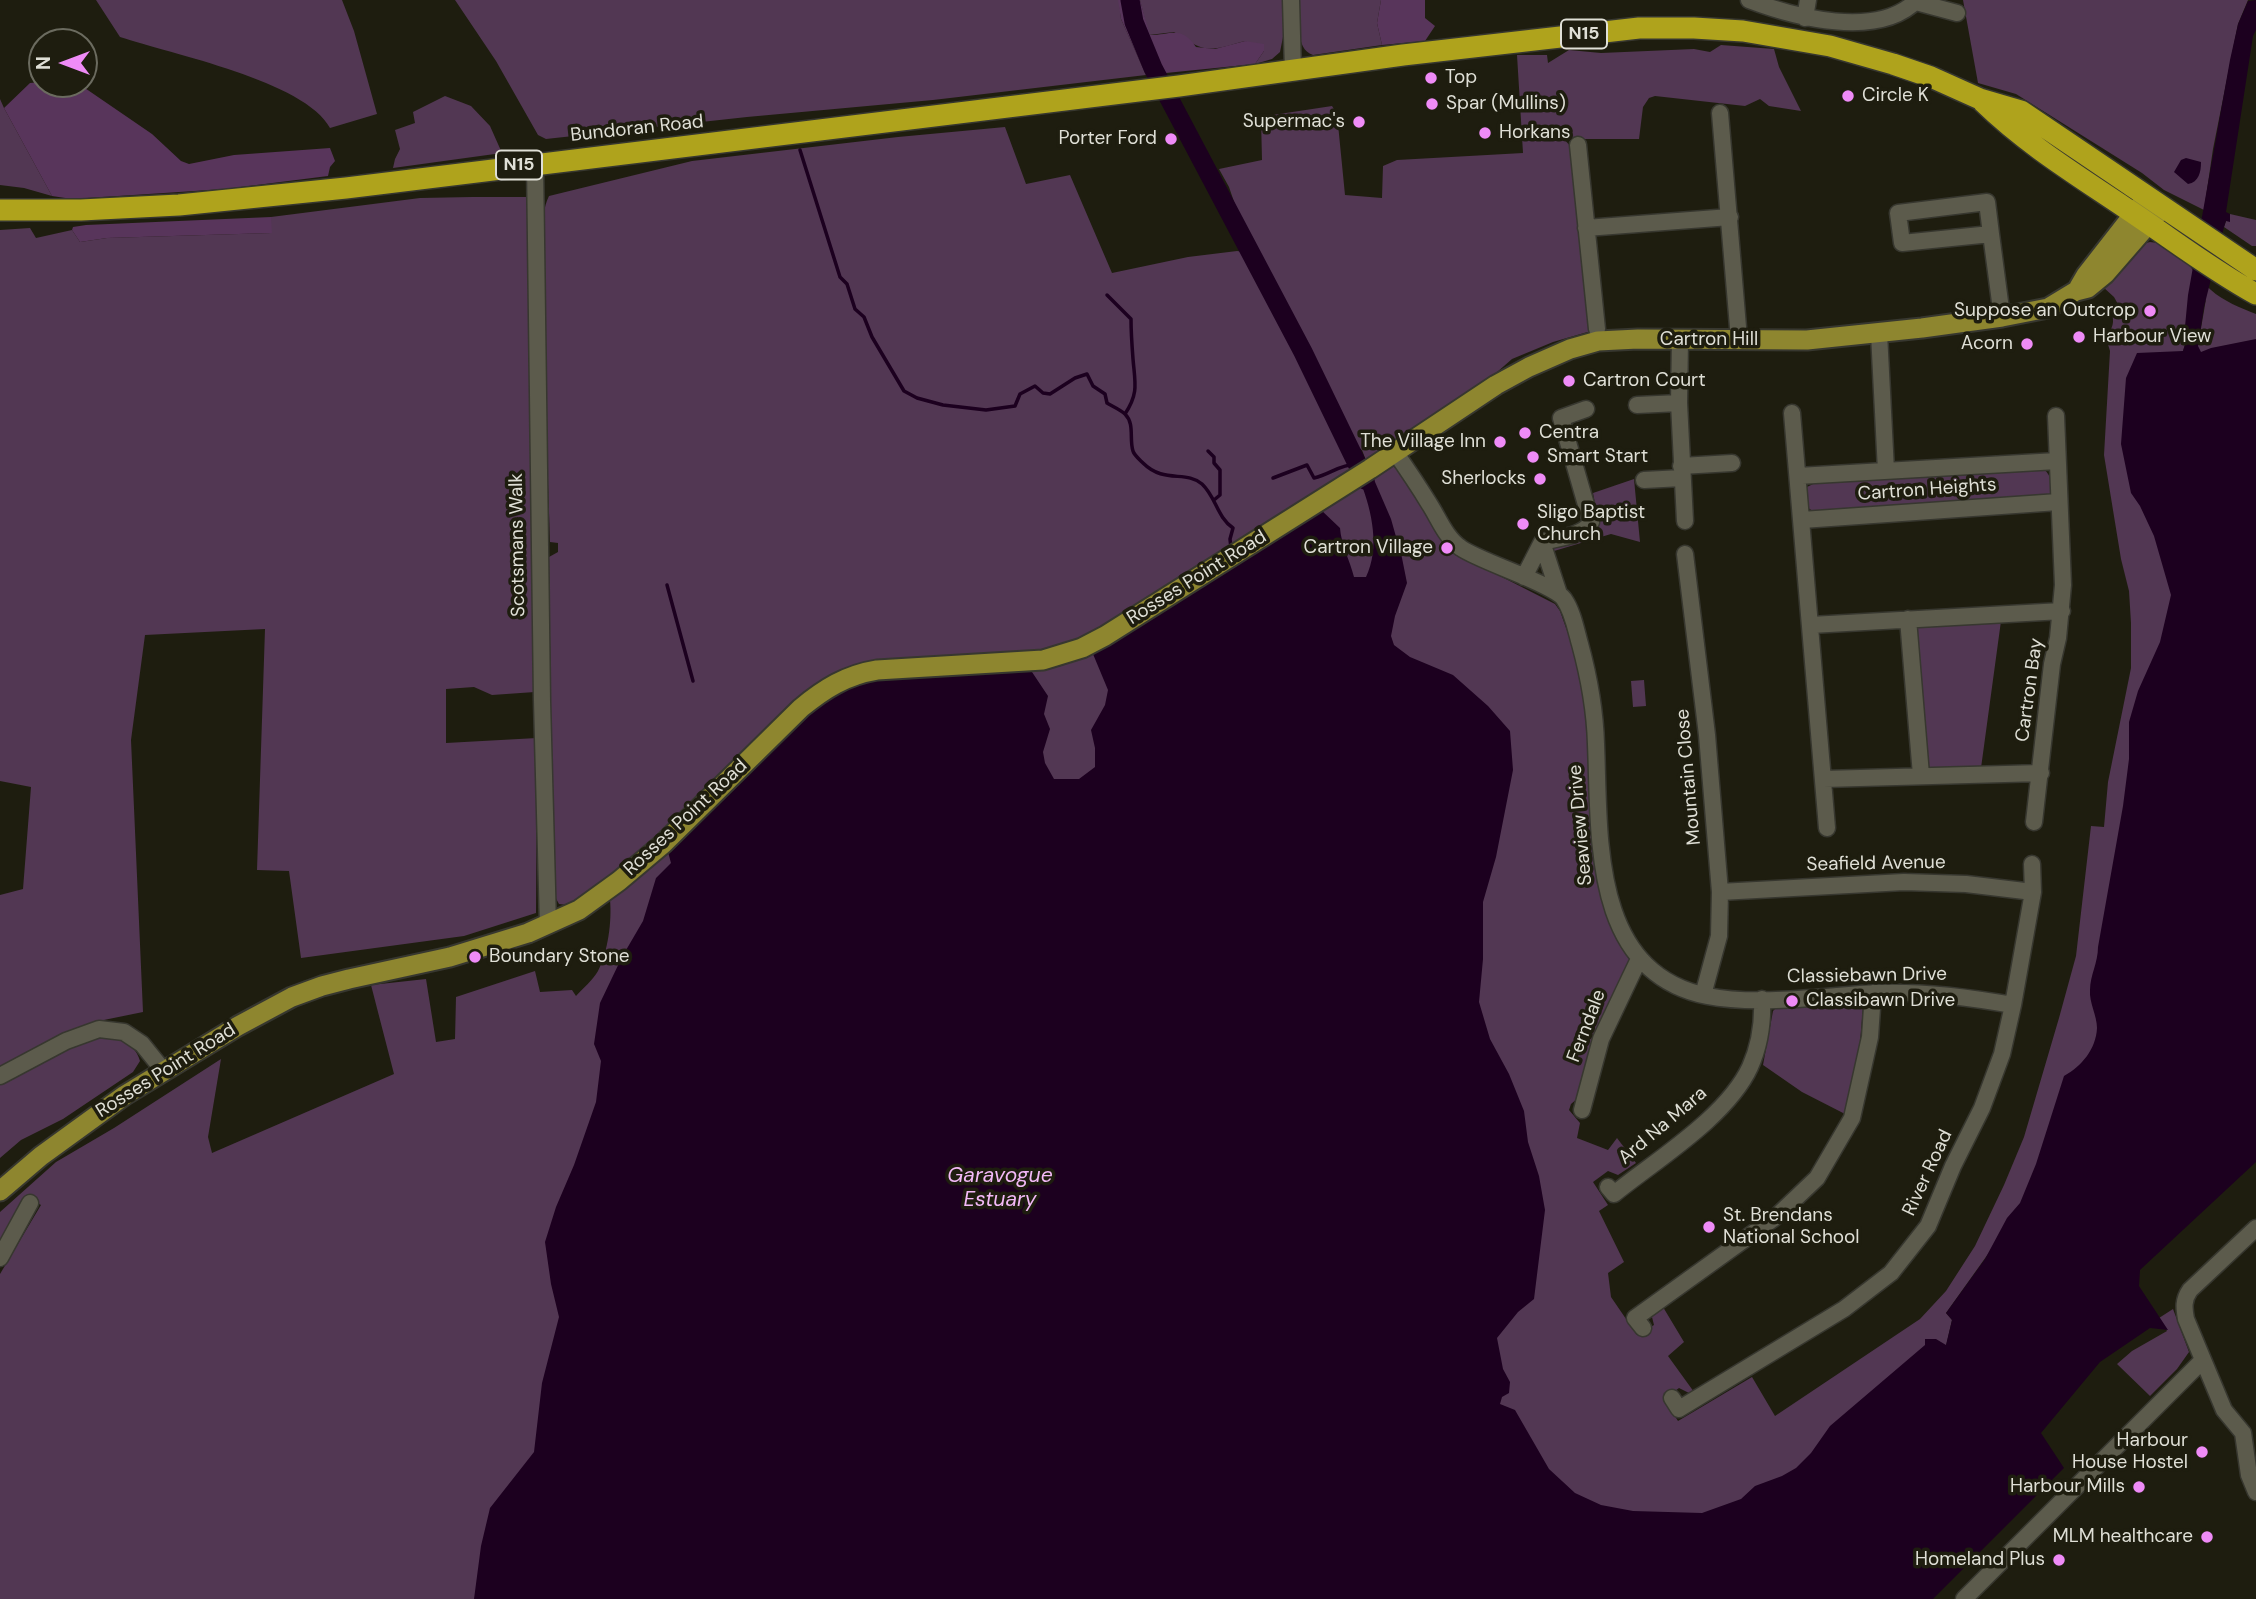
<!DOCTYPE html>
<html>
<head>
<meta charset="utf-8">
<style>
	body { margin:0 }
	#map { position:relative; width:2256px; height:1599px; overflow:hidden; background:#1e1d0f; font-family:"DM Sans",sans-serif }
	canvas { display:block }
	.north { position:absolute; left:28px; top:28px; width:70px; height:70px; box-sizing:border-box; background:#1e1d0f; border:2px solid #6b6b5f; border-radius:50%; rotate:270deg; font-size:19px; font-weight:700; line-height:28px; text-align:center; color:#dfdfd6 }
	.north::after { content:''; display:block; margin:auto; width:24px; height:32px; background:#ef8bf7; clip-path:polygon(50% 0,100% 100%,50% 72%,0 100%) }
</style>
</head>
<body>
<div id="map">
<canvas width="2256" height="1599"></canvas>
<div class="north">N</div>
</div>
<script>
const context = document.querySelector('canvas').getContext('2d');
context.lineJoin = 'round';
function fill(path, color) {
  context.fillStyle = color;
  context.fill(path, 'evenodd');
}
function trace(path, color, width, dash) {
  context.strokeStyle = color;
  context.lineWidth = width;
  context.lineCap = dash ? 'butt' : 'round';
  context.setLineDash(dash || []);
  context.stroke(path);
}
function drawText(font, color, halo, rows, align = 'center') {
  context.font = font + ' "DM Sans",sans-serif';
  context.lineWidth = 7;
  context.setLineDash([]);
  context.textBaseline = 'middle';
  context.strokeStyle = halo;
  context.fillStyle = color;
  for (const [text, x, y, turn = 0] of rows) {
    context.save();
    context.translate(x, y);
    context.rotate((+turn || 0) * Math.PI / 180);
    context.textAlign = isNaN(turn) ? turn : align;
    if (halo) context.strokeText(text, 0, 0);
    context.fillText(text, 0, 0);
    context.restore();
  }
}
const green = new Path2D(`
	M96,0H342L354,31L377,114L330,128C305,81 171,54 120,37Z
	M455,0H1119L1121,19L1146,75L933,100L747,117L546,139L538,135L496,61Z
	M1140,0H1284L1283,37L1280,52L1272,59L1255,64L1264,51L1245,41C1209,51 1206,54 1174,32L1149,35Z
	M1299,0H1381L1377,23L1382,45L1313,55C1294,49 1300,17 1299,0Z
	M1963,0H2248L2238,24L2213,149L2204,210L2164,190L2142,173L2016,94L1978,83Z
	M1721,45L1774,49L1779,67L1801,111L1769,106L1760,99L1745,106L1655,96L1649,98L1643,107L1639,139H1564L1571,147L1591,331L1553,342L1512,359L1488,380L1367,463L1362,450L1353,444L1323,374L1313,360L1247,240L1229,187L1219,169L1262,160L1261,119L1266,116L1332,106L1337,114L1345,195L1382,198L1383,166L1397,160L1523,153L1517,55H1547L1548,63L1569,50L1601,53L1694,49L1710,52Z
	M445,96L471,106L490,126L502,153L393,168L395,159L400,149L395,130L415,123L413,112Z
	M0,99L4,108L52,196L24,188L0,185Z
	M1005,127L1026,184L1070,175L1112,273L1188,257L1237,251L1244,252L1304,356L1333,431L1339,436L1357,470L1111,626L698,802L595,888L567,905L559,904L553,893L549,557L558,552V543L550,542C547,457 544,371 543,286C543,260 538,218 549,196L692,161L898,137Z
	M472,197H529L528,314L535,692L492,695L474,687L446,689V743L537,738L536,913L464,936L301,958L289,871L257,870L265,629L145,635L131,740L143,1012L94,1022L0,1069V895L23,889L31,787L0,781V230L30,228L36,238L72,230L80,242L107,238L271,233V217L420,198Z
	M2230,214L2256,220V246H2252L2224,227L2226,221H2230Z
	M2150,242C2183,245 2190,272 2211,290C2223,301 2241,308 2256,314V951L1998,1240L1946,1313L1952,1320L1946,1346L1718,1599H0V1274L41,1205L27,1197L0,1246V1212L56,1162L114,1128L221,1059L208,1137L212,1153L394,1074L371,985L426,979L436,1042L455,1039L456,997L535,971L540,992L572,990L576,996C583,988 593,980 598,971C608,952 612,921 610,900L678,843L812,710L1061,666L1093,654L1388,464L1400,470L1451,551L1555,604L1560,611L1580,667L1588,719L1592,808L1630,955V964L1578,1098L1571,1104L1569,1110L1580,1123L1577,1138L1608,1150L1617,1138L1636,1163L1618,1175L1608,1171L1593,1182L1608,1205L1599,1211L1624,1262L1608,1273L1611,1297L1637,1335L1654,1325L1651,1313L1663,1307L1684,1342L1668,1356L1694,1392L1689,1393L1679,1388L1664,1399L1678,1421L1752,1377L1775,1416L1920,1319L1946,1291L1975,1246L2004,1185L2024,1137L2059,1018L2076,956L2091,826L2104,827L2108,782L2131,668V623L2129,591L2121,559L2104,455L2110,351L2106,338C2114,325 2116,320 2108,307L2119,306L2114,297L2103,287L2138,245ZM2206,299L2198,346L2183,351L2187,338Z
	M2044,469C2052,477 2054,486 2049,496L1819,515L1805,506V488L1819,481Z
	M1634,479L1640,542L1611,534L1554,551L1552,548L1597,515L1593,493Z
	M2001,621L1981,768L1926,770L1912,624Z
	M1644,680L1646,706L1633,707L1631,681Z
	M1858,1002L1863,1007L1860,1043L1845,1114L1802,1092L1763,1065L1773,1011L1777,1007Z
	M99,1037C117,1037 135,1042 140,1061L133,1072L63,1119L21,1140L0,1158V1082L68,1048Z
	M2173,1309L2189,1352L2177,1369L2150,1396L2117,1364L2132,1351L2167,1331L2159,1318Z`);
const forest = new Path2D(`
	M1118,0H1140L1150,35C1171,35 1181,25 1196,47L1215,49L1245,41L1264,44V51L1255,64L1146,75L1121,19Z
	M1381,0H1425V18L1435,26L1425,41L1382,45L1377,23Z
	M42,82V84H79L152,134L181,161L189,164L234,155L330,148L335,161L330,167L328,176L225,189L72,199L52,196L4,108L30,83Z
	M271,217L272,233L107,238L80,242L72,230L73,227L86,225Z`);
const water = new Path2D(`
	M2256,0V30L2253,36L2226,212L2230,214V222L2226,221L2224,227L2204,307L2198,346L2201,352L2211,348L2256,339V1162L2140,1270L2139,1286L2168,1330L2150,1328L2100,1362L2041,1433L2064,1468L1933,1599H474L481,1546L490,1508L534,1452L542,1383L559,1317L551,1284L545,1242L556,1207L574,1165L596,1102L601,1061L594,1044L600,1003L622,957L643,921L656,878L671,863L668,852L812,710L848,685L881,678L1030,669L1048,696L1044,714L1050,729L1043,752L1045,763L1054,779H1079L1095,767V748L1091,730L1105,705L1108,690L1093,654L1320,509L1340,528C1341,544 1350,561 1354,577H1366C1380,548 1372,512 1361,483L1372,475L1391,519L1402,558L1407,583L1395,616L1391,636L1394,645L1410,657L1453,675L1488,706L1510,731L1513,770L1496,857L1483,902V959L1479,1002L1490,1039L1509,1074L1524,1111L1528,1142L1539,1176L1545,1210L1534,1299L1518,1312L1497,1338L1503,1369L1510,1382L1509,1393L1502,1397L1500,1404L1515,1410L1549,1469L1575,1493L1601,1505L1633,1511L1702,1513L1741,1499L1755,1486L1782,1476L1796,1468L1811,1453L1830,1426L1925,1345V1339H1936L1946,1345L1952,1320L1946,1313L1985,1259L2007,1218L2020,1203L2036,1164L2064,1076C2082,1066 2096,1049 2097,1028C2097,1015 2089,1003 2090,990C2090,975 2098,963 2098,947L2123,806L2129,759V722L2138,691L2160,642L2171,595L2154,536L2140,506L2131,493L2121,444L2126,378L2137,353L2183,351L2187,338L2184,337L2188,295L2230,60L2238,24L2248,1Z
	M2186,158L2201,162C2201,172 2199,182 2188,184L2174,172L2181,160Z`);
const stream = new Path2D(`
	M800,150L840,277L847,284L855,309L864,317L872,337L904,391L917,398L943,405L986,410L1015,406L1020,394L1035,386L1043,393L1050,394L1075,378L1087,374L1093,386L1105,394L1107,403C1112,406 1121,410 1125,414C1135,424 1129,439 1133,451C1134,455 1140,460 1143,463C1164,484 1186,470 1202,484C1216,497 1217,517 1233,528L1230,539L1231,548
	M1107,295L1131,319C1131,333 1132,346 1133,359C1135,383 1139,393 1125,414
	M1208,451L1214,457V463L1220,470V495L1214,500
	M1273,478L1307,465L1314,478C1331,474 1338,465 1357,464
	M667,585L693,681`);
const river = new Path2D(`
	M1130,0L1134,22L1153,68L1303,352L1365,480`);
const minor = new Path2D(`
	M1291,0L1293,71
	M1749,0C1794,17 1878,40 1917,0
	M1916,2L1957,13
	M1805,18L1808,0
	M1720,113L1739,339
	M1578,145L1597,329
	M535,163L542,701L548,925
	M1586,228L1730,217
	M1991,234L1987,202L1898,213L1902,243L1991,234L2002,317
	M1879,333L1886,471
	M1680,340L1679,403L1685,521
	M1637,405L1679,403
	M1792,413L1827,828
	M1395,452C1407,469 1419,487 1430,505C1439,519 1446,538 1461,548C1481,562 1554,584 1564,599C1573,612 1576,630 1580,644C1589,677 1595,710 1596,744C1600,836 1590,972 1707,996C1758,1006 1824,996 1876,993C1923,991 1968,997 2013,1005
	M1681,466L1732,463
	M1798,476L2057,461
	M1644,480L1682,478
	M1802,520L2058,502
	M1542,542L1559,594
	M1685,554L1707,735L1720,892L1719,936L1703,995
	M1524,577L1542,542C1557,538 1584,536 1591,522L1561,418L1586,409
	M1908,619L1921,775
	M1811,625L2062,611
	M1824,779L2041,773
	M2034,822L2052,664L2058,638L2063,585L2056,416
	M1720,892L1904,882L1966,884L2033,892
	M0,1076L66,1041L99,1029L124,1032L142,1044L163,1070
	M1582,1110L1601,1039L1639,959
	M1608,1187L1614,1194C1656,1160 1727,1117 1750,1067C1760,1045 1763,1022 1762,999
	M0,1258L30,1203
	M1643,1328L1635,1318L1777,1216L1817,1178L1852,1118L1870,1037L1873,993
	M1672,1398L1679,1409L1844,1309L1891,1273L1928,1226L1953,1166L1982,1108L2002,1054L2013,1005L2033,892L2032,864
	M2243,1433L2224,1410L2186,1319C2184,1308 2183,1300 2190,1290L2256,1228
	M2243,1433L2249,1475L2256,1492
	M1964,1599L2203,1360`);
const major = new Path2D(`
	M2079,287L2086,275L2143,202
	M0,1191L41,1156L125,1095L238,1026L292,997L322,986L349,979L450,957L528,933L579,910L619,881L663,844L801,708C824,689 846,675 877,670L1043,660L1082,648L1105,636L1370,469L1496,385L1529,367L1570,349L1598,341L1638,339L1807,340L1922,328L2002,317L2048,308L2076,291L2088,288L2105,274L2158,213`);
const highway = new Path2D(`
	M1983,102C2027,145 2080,177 2130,211C2172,239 2212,270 2256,294
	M0,210H81L179,205L346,188L1179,86L1403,55L1639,28H1694L1743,31L1830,46L1893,64L1931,77L1980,99L2021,111L2256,270`);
const markers = [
	[1431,78,7,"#ef8bf7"],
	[1848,96,7,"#ef8bf7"],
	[1432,104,7,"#ef8bf7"],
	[1359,122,7,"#ef8bf7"],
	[1485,133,7,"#ef8bf7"],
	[1171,139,7,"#ef8bf7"],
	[2150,311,7,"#ef8bf7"],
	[2079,337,7,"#ef8bf7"],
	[2027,344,7,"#ef8bf7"],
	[1569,381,7,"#ef8bf7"],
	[1525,433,7,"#ef8bf7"],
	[1500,442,7,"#ef8bf7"],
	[1533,457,7,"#ef8bf7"],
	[1540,479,7,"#ef8bf7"],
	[1523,524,7,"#ef8bf7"],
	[1447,548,7,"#ef8bf7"],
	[475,957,7,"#ef8bf7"],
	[1792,1001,7,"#ef8bf7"],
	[1709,1227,7,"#ef8bf7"],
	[2202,1452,7,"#ef8bf7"],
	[2139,1487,7,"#ef8bf7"],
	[2207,1537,7,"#ef8bf7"],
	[2059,1560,7,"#ef8bf7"]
];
const shields = [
	[1584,34,46],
	[519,165,46]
];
const shieldNames = [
	["N15",1584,34],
	["N15",519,165]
];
const poiNames = [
	["Top",1445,78],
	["Circle K",1862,96],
	["Spar (Mullins)",1446,104],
	["Supermac's",1345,122,"right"],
	["Horkans",1499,133],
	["Porter Ford",1157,139,"right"],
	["Suppose an Outcrop",2136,311,"right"],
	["Harbour View",2093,337],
	["Acorn",2013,344,"right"],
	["Cartron Court",1583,381],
	["Centra",1539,433],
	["The Village Inn",1486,442,"right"],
	["Smart Start",1547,457],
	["Sherlocks",1526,479,"right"],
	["Sligo Baptist",1537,513],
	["Church",1537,535],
	["Cartron Village",1433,548,"right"],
	["Boundary Stone",489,957],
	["Classibawn Drive",1806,1001],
	["St. Brendans",1723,1216],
	["National School",1723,1238],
	["Harbour",2188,1441,"right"],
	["House Hostel",2188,1463,"right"],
	["Harbour Mills",2125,1487,"right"],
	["MLM healthcare",2193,1537,"right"],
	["Homeland Plus",2045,1560,"right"]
];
const streetNames = [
	["Bundoran Road",637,129,-6],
	["Cartron Hill",1709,340],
	["Cartron Heights",1927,490,-4],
	["Scotsmans Walk",518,545,-91],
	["Rosses Point Road",1197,578,-32],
	["Cartron Bay",2030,690,-82],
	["Mountain Close",1689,777,-95],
	["Rosses Point Road",686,818,-43],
	["Seaview Drive",1581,825,-95],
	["Seafield Avenue",1876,864,-1],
	["Classiebawn Drive",1867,976,-1],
	["Ferndale",1587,1026,-69],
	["Rosses Point Road",166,1071,-32],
	["Ard Na Mara",1663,1126,-40],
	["River Road",1928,1173,-65]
];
const waterNames = [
	["Garavogue",1000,1176],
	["Estuary",1000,1200]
];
fill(green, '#523753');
fill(forest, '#58355b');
fill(water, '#1c001f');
trace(stream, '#1c001f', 3.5);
trace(river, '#1c001f', 19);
trace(minor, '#37372f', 19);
trace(major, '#37372f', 23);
trace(highway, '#37372f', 24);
trace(minor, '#5c5b4c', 16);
trace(major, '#8e862f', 19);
trace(highway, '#afa31c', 21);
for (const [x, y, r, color] of markers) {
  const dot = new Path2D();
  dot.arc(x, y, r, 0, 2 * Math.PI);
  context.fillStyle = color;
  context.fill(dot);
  trace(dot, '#1e1d0f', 2.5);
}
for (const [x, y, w] of shields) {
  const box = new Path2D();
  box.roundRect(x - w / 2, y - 14.5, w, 29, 5);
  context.fillStyle = '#1e1d0f';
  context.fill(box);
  trace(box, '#dfdfd6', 2);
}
drawText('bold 18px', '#dfdfd6', null, shieldNames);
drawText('19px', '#dfdfd6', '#1e1d0f', poiNames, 'left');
drawText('19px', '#dfdfd6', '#1e1d0f', streetNames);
drawText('italic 21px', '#f3b9f7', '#1e1d0f', waterNames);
</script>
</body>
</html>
